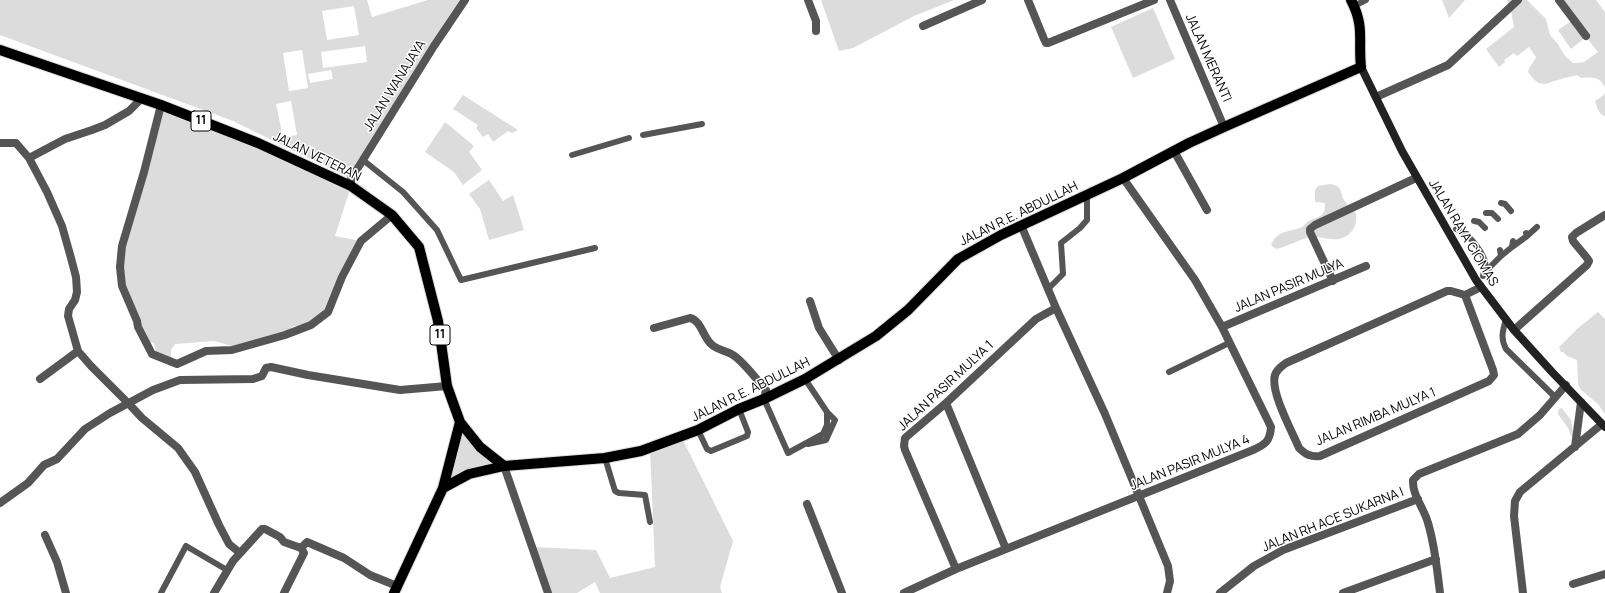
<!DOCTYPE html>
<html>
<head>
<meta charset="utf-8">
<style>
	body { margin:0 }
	canvas { display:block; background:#fff }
</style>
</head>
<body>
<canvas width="1605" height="593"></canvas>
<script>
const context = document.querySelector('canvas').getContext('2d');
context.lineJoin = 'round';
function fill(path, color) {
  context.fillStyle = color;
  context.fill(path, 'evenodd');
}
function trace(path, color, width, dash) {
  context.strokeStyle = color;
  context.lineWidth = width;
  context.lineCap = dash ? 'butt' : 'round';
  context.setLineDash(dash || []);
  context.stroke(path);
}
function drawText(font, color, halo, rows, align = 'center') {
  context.font = font + ' Manrope,sans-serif';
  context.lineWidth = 3;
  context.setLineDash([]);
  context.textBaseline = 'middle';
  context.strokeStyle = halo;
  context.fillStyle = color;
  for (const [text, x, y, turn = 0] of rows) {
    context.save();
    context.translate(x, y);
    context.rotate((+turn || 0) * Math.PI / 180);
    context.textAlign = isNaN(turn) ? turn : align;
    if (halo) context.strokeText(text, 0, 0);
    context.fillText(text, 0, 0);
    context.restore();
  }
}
const green = new Path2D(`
	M0,0H367L372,17L428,0H465L351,179L233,121L0,35ZM354,6L359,35L327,40L322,11ZM365,46L367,62L323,68L321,52ZM302,50L308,88L289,91L283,53ZM331,70L333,79L310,83L308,74ZM291,101L297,135L283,137L276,104Z
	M821,0H954L914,16L853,48L839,51Z
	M1442,0H1465L1449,18Z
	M1507,0H1527L1546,19L1550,35L1557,43L1565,56L1573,63H1578L1584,62L1598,52L1586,37L1571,49L1558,30L1574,19L1561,0H1596L1605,12V88C1601,77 1592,77 1581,78L1577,75C1572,77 1566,77 1561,79C1544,84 1540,89 1528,72C1529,66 1534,63 1536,57L1529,47L1517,56L1514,53L1504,60L1505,62L1499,67L1486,49L1514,27L1511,11Z
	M1153,8L1175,59L1133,78L1111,27Z
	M1605,92V116C1598,114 1597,107 1595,101L1604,95Z
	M463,95L518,130L512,133L508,131L493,142L488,134L483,137L476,128L478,125L453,109Z
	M161,105L351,186L335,236L361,241L328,312L311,327L293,326L287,333L239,348L214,341L175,344L171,350V357L165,359L156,353L154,343L148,342L122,286L120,267Z
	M445,122L474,146L469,152L482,170L463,185L454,172L425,152Z
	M489,180L503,201L513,195L524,230L489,240L480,209L469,194Z
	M1330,184C1342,185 1340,192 1344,200C1347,205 1352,209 1356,213C1357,221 1356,228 1350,233C1338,245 1325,236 1311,237C1302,238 1287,247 1276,249L1271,245C1277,231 1287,232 1300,228C1303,227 1305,224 1307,222C1317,216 1326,218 1325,203L1315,202V190L1318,186Z
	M1598,312L1605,319V414L1598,404L1580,389L1578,384L1577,360L1567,356L1563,352H1561L1559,347L1577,329Z
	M1562,408L1571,420L1574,437L1572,438L1568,428L1558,414L1559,409Z
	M460,422L504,466L443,488Z
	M681,436L733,541L720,587L722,593H600L595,582L577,593H551L532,547L596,550L610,578L655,567L650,448Z`);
const service = new Path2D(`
	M1354,6L1366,0
	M643,135L702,124
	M572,155L629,138
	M363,160L403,192L437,230L461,280L595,248
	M1501,203L1505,204L1511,211
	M1486,213H1492L1498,219
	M1474,221L1479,222L1485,228
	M1456,229C1467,231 1481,250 1485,261C1486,266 1484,272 1483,276
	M1527,236L1537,227
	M1512,247L1527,236L1526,233
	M1501,256L1512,247L1513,241
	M1485,274L1490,267L1501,256L1500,250
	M1048,289L1063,274L1061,243L1080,228L1087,220V196
	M1506,319C1503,330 1500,338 1506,349L1555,397
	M1169,372L1229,343
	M764,399L788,453L823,434L827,425V412L805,379
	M698,430L707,449L711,451L747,436L748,432L739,409
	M808,444L826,440L835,420L827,412
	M605,458L615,491L619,493L645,495L650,522
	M161,593L186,546L227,570`);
const minor = new Path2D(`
	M808,0L816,21V31
	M1028,0L1044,39L1046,43H1048L1154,0
	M1170,0L1224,127
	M1559,0L1586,36
	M923,26L982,0
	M1376,97L1448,65L1518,0
	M161,105L144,172L122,246L120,267L122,286L137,321L138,327L152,354L177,364L206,351L232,350L285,335L311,325L328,312L342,277L361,241L392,215
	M0,143H16L29,158L47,192L62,226L71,258L76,277L77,292L75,300L69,309L68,316L78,351L91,366L129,404L142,418L178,448L195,472L219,525L229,544L240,553
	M1174,151L1207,210
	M29,158L65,139L92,130L105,125L129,111L141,99
	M351,186V179L434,46L465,0
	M1021,225L1056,308
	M1333,281L1310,232V229L1315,225L1416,178
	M1465,295L1493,370L1494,375L1489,381L1320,456C1311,457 1306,455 1299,448C1292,431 1270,392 1275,375C1277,369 1281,367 1286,363L1447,291H1451L1465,295L1481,287
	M810,301L819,328L839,360
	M1222,327L1366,266
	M654,328L690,318C701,320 703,337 711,344C717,350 727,351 733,355C743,361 757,380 766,390L764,399
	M1514,330L1587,265L1589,261L1587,258L1573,241L1572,237L1576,233L1605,215
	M40,379L78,351
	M946,403L1006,549
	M1575,447L1581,402
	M504,466L548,593
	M0,503L28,483L44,465L57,459L85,429L110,413L153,390L180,380L253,379L262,376L266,368L271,367L308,375L400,390L447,386
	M807,504L842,593
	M45,535L57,562L66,593
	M956,569L905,450L904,446L905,438L946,403L1036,319L1056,308L1105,414L1168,566L1170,581L1167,593
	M1573,584L1605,574
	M214,593L233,561L262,529H265L280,537L284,542L301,548
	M284,593L304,553L301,548L307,542L344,558L370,575L397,586
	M904,593L956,569L1253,450C1266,444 1270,441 1271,427L1222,327L1195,280L1123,178
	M1220,593L1254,566L1283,550L1418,499
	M1343,593L1436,559
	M1440,593C1437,569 1435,546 1428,523C1424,508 1412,495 1413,480L1419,474L1518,434L1540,415L1566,385
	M1523,593L1514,516L1515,501L1520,492L1602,424`);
const secondary = new Path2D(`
	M1361,67L1402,151L1476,280L1514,330L1552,372L1605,427`);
const primary = new Path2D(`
	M0,50L161,105L258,143L351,186L392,215L419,247L438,321L447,386L460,422L443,488L394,593
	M460,422L480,447L504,466
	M443,488L469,474L504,466L605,458L641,451L698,430L739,409L764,399L805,379L876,336L908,310L958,259L1001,235L1123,178L1189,143L1224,127L1361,67C1358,40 1365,27 1351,0`);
const shields = [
	[201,121,20],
	[440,335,20]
];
const shieldNames = [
	["11",201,121],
	["11",440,335]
];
const streetNames = [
	["JALAN MERANTI",1208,58,66],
	["JALAN WANAJAYA",395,86,-58],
	["JALAN VETERAN",317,157,26],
	["JALAN R.E. ABDULLAH",1019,214,-26],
	["JALAN RAYA CIOMAS",1463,233,59],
	["JALAN PASIR MULYA",1289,286,-23],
	["JALAN PASIR MULYA 1",946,386,-43],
	["JALAN R.E. ABDULLAH",751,390,-26],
	["JALAN RIMBA MULYA 1",1376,417,-23],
	["JALAN PASIR MULYA 4",1190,463,-22],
	["JALAN RH ACE SUKARNA I",1333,520,-22]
];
fill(green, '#dcdcdc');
trace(primary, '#dbdbdb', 12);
trace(service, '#555', 6);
trace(minor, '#555', 8);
trace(secondary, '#222', 8);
trace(primary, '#000', 10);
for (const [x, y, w] of shields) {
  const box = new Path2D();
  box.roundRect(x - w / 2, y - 10, w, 20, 3);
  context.fillStyle = '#fff';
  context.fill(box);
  trace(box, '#000', 1);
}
drawText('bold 12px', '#000', null, shieldNames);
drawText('13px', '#000', '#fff', streetNames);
</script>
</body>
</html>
